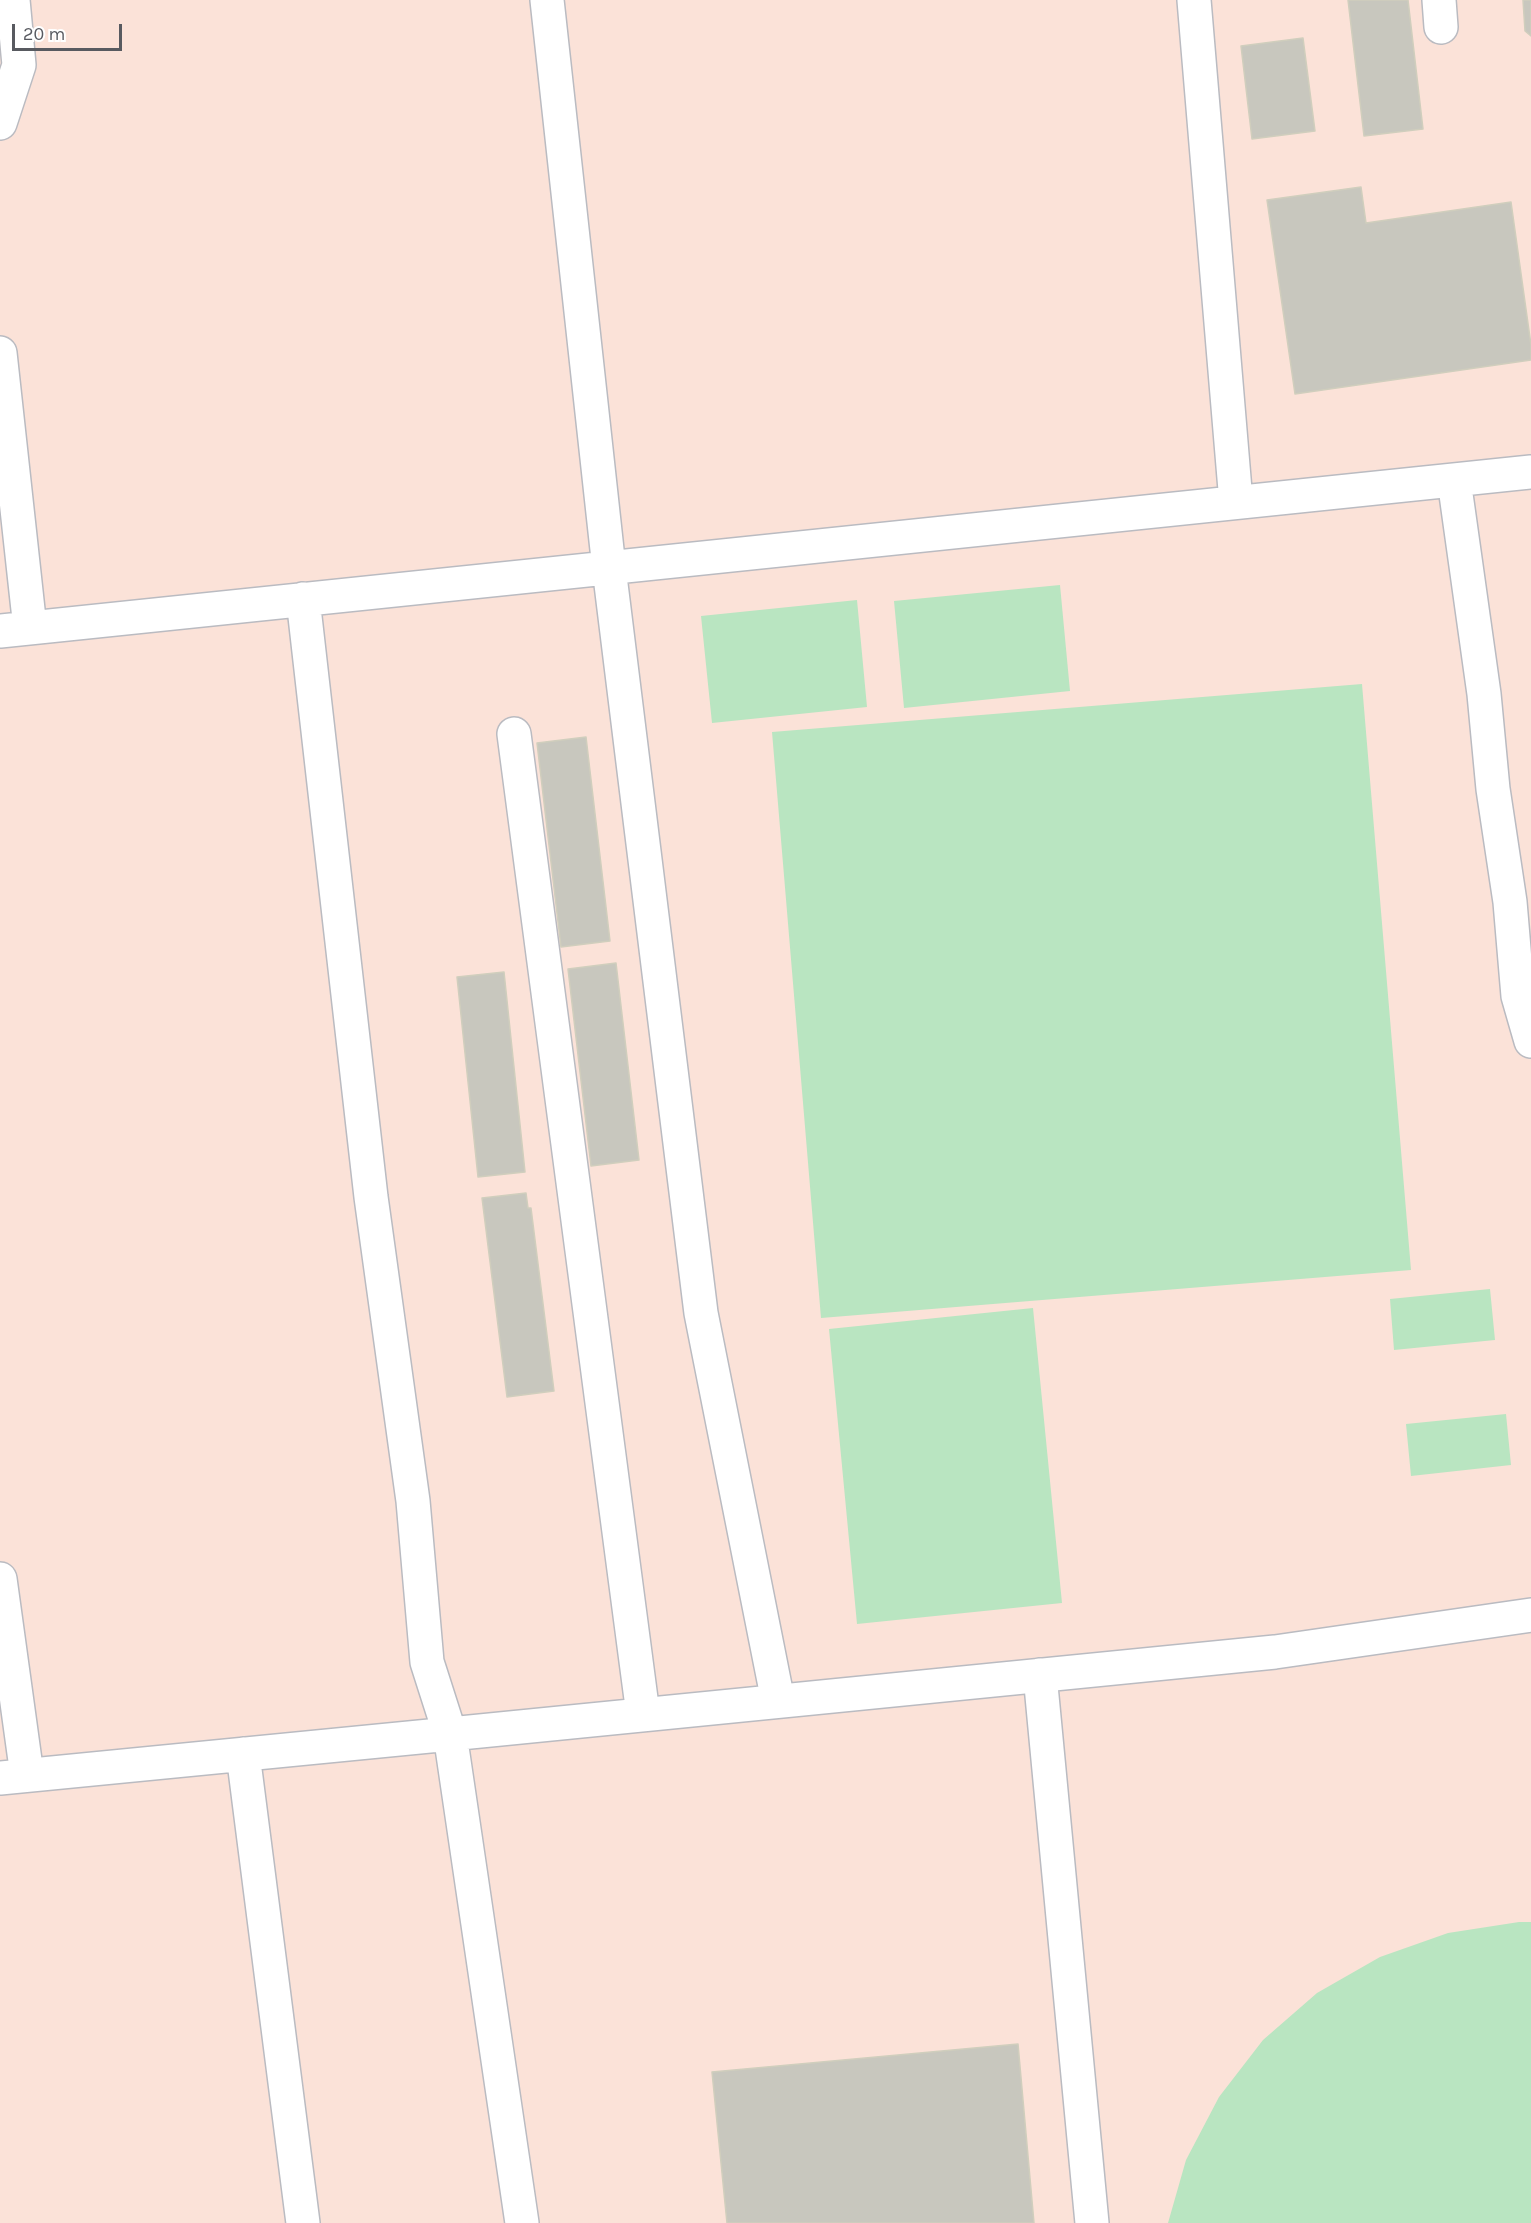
<!DOCTYPE html>
<html>
<head>
<meta charset="utf-8">
<style>
	body { margin:0 }
	#map { position:relative; width:1531px; height:2223px; overflow:hidden; background:#ecebdf; font-family:Karla,sans-serif }
	canvas { display:block }
	.scale { position:absolute; left:12px; top:24px; width:110px; height:27px; box-sizing:border-box; border:3px solid #585a60; border-top:0; padding-left:8px; font-size:18px; line-height:21px; white-space:nowrap; color:#585a60; -webkit-text-stroke:4px #fff; paint-order:stroke }
</style>
</head>
<body>
<div id="map">
<canvas width="1531" height="2223"></canvas>
<div class="scale">20 m</div>
</div>
<script>
const context = document.querySelector('canvas').getContext('2d');
context.lineJoin = 'round';
function fill(path, color) {
  context.fillStyle = color;
  context.fill(path, 'evenodd');
}
function trace(path, color, width, dash) {
  context.strokeStyle = color;
  context.lineWidth = width;
  context.lineCap = dash ? 'butt' : 'round';
  context.setLineDash(dash || []);
  context.stroke(path);
}
const medical = new Path2D(`
	M0,0H1531V2223H0Z`);
const green = new Path2D(`
	M1060,585L1070,691L904,708L894,601Z
	M857,600L867,707L712,723L701,616Z
	M1362,684L1411,1270L821,1318L772,732Z
	M1490,1289L1495,1340L1394,1350L1390,1299Z
	M1033,1308L1062,1603L857,1624L829,1329Z
	M1506,1414L1511,1465L1411,1476L1406,1424Z
	M1519,1922H1531V2223H1168L1186,2160L1219,2097L1263,2040L1317,1993L1380,1957L1448,1933Z`);
const building = new Path2D(`
	M1348,0H1408L1423,129L1364,136Z
	M1523,0H1531V36L1525,31Z
	M1303,38L1315,131L1252,139L1241,46Z
	M1361,187L1366,223L1511,202L1531,345V360L1295,394L1267,200Z
	M586,737L610,941L561,947L537,743Z
	M616,963L639,1160L591,1166L568,969Z
	M504,972L525,1172L478,1177L457,977Z
	M526,1193L528,1208H531L554,1391L507,1397L482,1198Z
	M1018,2044L1034,2223H727L712,2072Z`);
const minor = new Path2D(`
	M547,0L609,568L701,1313L778,1701
	M1194,0L1236,502
	M1439,0L1441,27
	M0,123L19,65L13,0
	M0,353L30,628
	M1454,480L1484,694L1493,789L1510,902L1518,996L1531,1041
	M303,599L371,1197L413,1501L427,1662L450,1734L1275,1652L1531,1615
	M0,631L1531,472
	M514,734L643,1714
	M0,1579L27,1775
	M1040,1675L1092,2223
	M243,1754L303,2223
	M0,1778L450,1734L522,2223`);
fill(medical, '#fbe2d8');
fill(green, '#b9e5c1');
fill(building, '#c8c7be');
trace(building, '#d0cebd', 1.5);
trace(minor, '#babbc1', 36);
trace(minor, '#fff', 33);
</script>
</body>
</html>
